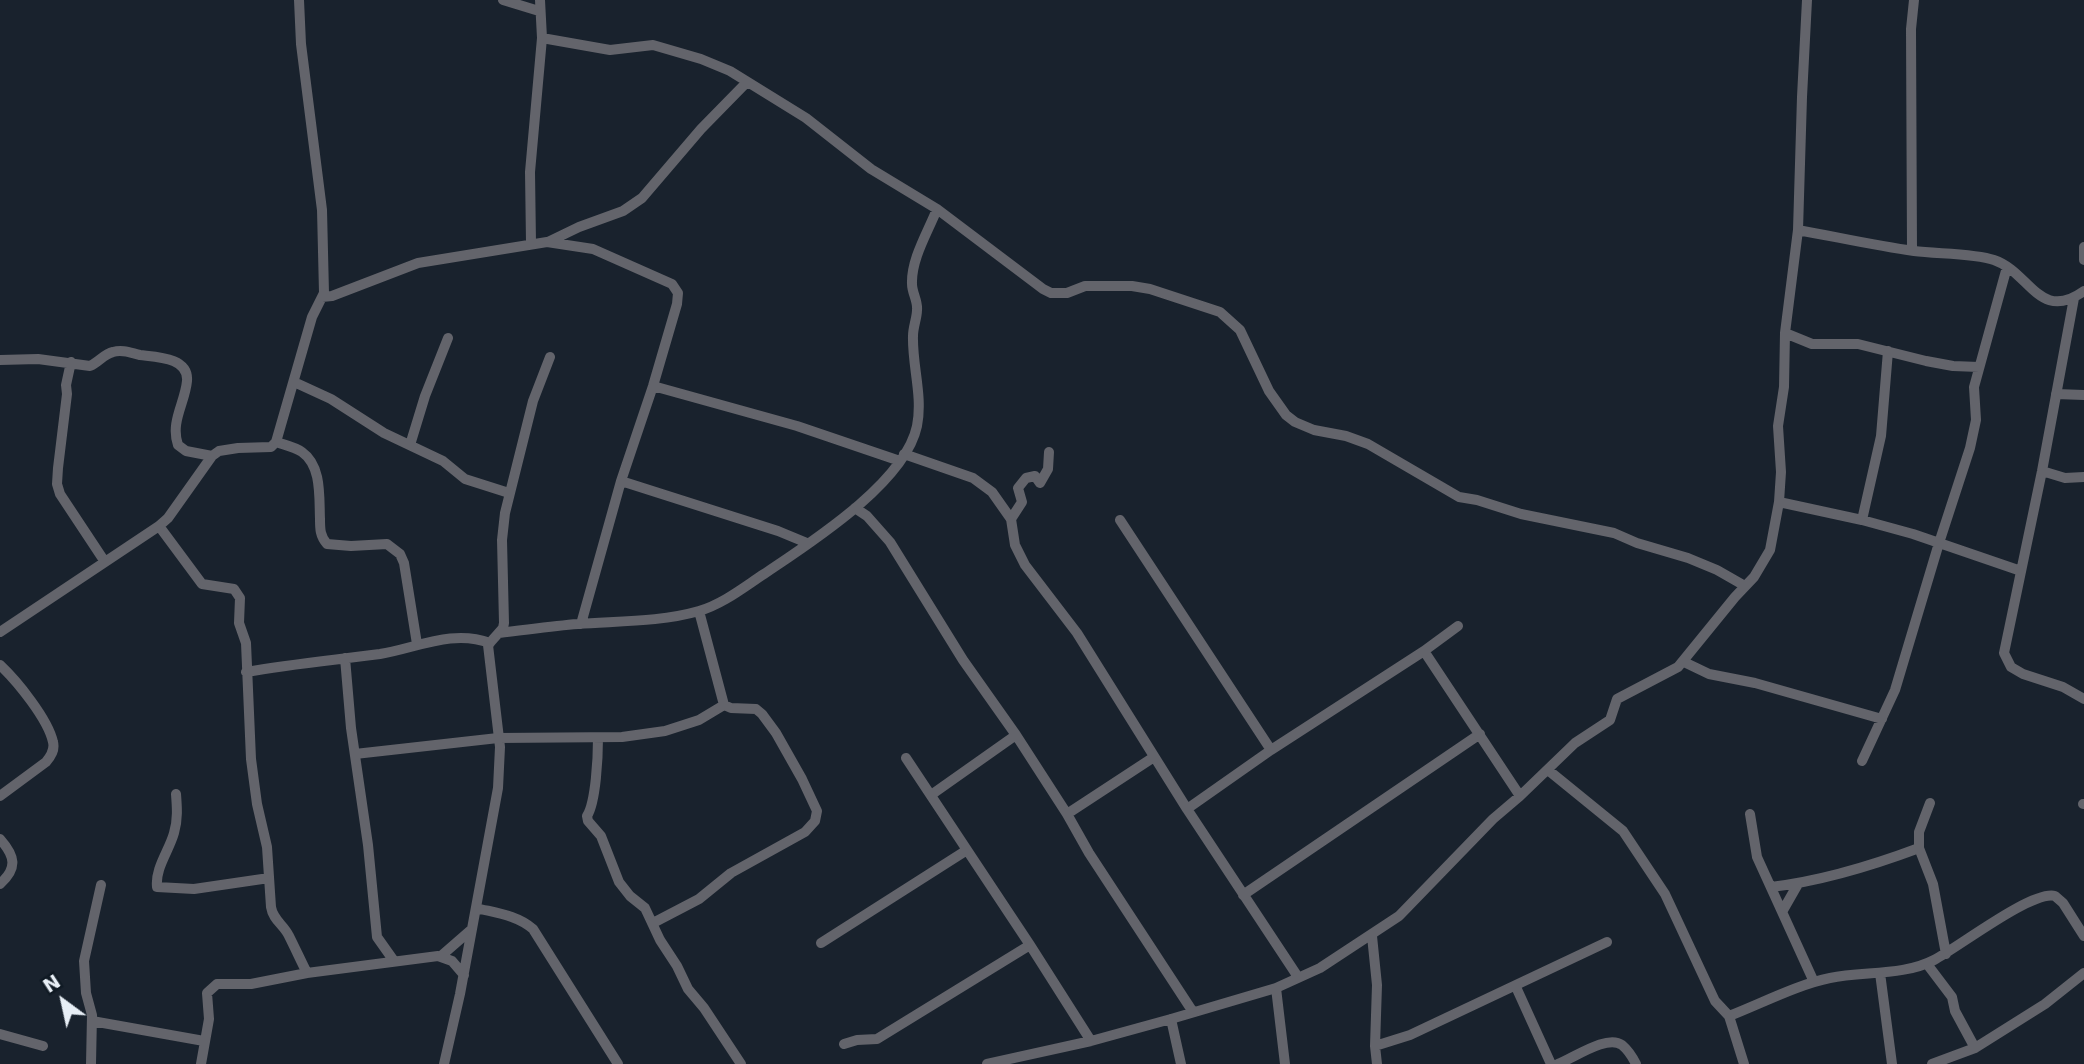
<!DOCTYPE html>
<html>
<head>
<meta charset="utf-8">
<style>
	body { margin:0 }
	#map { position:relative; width:2084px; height:1064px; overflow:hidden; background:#19222d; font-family:"DejaVu Sans",sans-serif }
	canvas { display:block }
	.north { position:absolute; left:28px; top:966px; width:70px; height:70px; -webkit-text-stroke:5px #0f1923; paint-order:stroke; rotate:327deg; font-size:19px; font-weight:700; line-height:28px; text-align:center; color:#e7eef5 }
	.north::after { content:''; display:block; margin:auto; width:24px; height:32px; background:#e7eef5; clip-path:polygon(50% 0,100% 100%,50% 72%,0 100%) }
</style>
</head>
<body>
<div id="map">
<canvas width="2084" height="1064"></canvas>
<div class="north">N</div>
</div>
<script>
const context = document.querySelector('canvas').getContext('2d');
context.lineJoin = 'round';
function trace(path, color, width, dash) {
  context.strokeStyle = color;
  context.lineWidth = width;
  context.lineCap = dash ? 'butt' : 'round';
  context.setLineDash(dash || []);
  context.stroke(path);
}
const minor = new Path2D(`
	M503,0L539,11
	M542,38L610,50L653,45L701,59L730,71L806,118L871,169L937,209L1043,289L1051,293H1067L1085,286H1132L1150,289L1220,312L1240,330L1269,391L1286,415L1295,422L1314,430L1346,436L1368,444L1459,497L1477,500L1521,514L1614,533L1637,543L1688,558L1717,570L1745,586
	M1798,230C1837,237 1876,246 1914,251C1937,254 1974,253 1994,260C2030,272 2039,323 2084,291
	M548,242L579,227L623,211L642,198L701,129L747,82
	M531,243L530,172L542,38L540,0
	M2084,247V260
	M1912,251L1911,29L1914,0
	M322,297L332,296L418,263L547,242L593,249L672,284L678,293L677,304L653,386L621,481L581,624
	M2074,298L2042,471L2004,653L2011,667L2023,674L2063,687L2084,699
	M1785,333L1812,344H1858L1926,361L1953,366L1979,367
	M0,360L38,359L90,366C99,362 104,354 113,352C123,349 131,353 140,355C156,357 189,357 187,381C185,403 170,422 178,445L186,451L212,456
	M71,362L66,385L67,394L58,468L57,484L60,494L105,562
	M294,382L331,399L384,433L443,461L465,479L509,493
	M653,386L797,426L900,461
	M2056,394L2084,395
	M276,442C285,445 295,447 302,452C322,466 319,497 320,519C320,529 320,536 327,544L351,546L387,544L400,554L404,563L417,644
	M410,445L425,396L448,338
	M1049,452L1048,469L1040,483L1035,476L1026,478L1018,488L1022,502L1011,519L1015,545L1025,565L1077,633L1187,809L1298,977
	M904,454L973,478L992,492L1011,519
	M2042,471L2065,478L2084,477
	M621,481L778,531L807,543
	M1779,502L1862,520L1913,534L2021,571
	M855,508L867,516L890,542L963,660L1016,735L1067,814L1089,853L1193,1012
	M1120,520L1271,750
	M1862,520L1881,436L1888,351
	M159,526L202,584L234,589L240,598L239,623L246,643L251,759L257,804L267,847L271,907C273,920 284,925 289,936C295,948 301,961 307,973
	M699,611L724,705
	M0,632L159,526L168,518L212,456L219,451L238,448L271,447L276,442L312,317L324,293L322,210L301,44L299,0
	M499,633C526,630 552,626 578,624C618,621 661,622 699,611C723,604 744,587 764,574C810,543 905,483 917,426C923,396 912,365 913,336C913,327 917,318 917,310C918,301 912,293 912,284C911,259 928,232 937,209
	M1424,651L1520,796
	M345,658L351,728L368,845L377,937L394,961
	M1684,662L1709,674L1755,683L1882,719
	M0,665C17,681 48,719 53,742C55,750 51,756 46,762L0,796
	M246,672C291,664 335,660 380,654C417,648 452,629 490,643
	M598,738C598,756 596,802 587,816L588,821L601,836L619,882L630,896L645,908L660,940L677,966L688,989L704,1008L741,1064
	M355,754L498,738L622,737L665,731L699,720L724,705L731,708L756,709L762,714L776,733L802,779L817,811L815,821L805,832L731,873L699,899L653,923
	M906,758L1030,945L1091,1041
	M1862,761L1895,690L1939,543L1970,448L1976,420L1974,387L2007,267
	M1548,770L1623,831L1665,894L1715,1001L1729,1016L1744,1064
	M176,794C177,807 178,820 174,833C169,851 155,868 157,887L194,889L269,878
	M931,795L1016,735
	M1930,803L1919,832V848L1933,884L1946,954
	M2083,804H2084
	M1187,809L1271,750L1424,651L1458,626
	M1067,814L1154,757
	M1750,814L1757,857L1814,982
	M0,839C15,856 18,868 0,884
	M1771,887C1822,881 1871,866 1919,848
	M1243,895L1480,734
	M476,908C496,913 517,915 533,929L618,1064
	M1782,912L1798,884
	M1372,936L1377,985L1375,1046L1377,1064
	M821,943L967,850
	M441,956L472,929
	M1927,964L1952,997L1955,1011L1975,1048
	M1880,973L1892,1064
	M1516,987L1551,1064
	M1276,988L1285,1064
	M1729,1016C1760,1004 1799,984 1830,978C1863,971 1904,976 1934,960C1959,947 2032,890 2055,896L2063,903L2084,936
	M1171,1019L1181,1064
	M92,1021L204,1041
	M0,1034L43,1046
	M844,1044L857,1040L877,1039L1030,945
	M1375,1046L1410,1035L1607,942
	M91,1064L92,1015L86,993L84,961L101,885
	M201,1064L209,1019L207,993L217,984H251L307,973L438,956L452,961L464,975
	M444,1064L460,994L498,788L500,747L488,645L503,628L504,623L502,540L505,513L533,401L550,357
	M987,1064L1091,1041L1171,1019L1276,988L1320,968L1399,916L1493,819L1520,796L1575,743L1610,720L1617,699L1678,667L1735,597L1754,577L1770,550L1779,502L1781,472L1778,426L1784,387L1785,333L1798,230L1802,97L1807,0
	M1558,1064C1574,1058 1607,1034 1622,1045C1628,1050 1633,1058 1636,1064
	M1932,1064L1975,1048L2045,1004L2084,973`);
trace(minor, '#63646b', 10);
</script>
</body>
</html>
